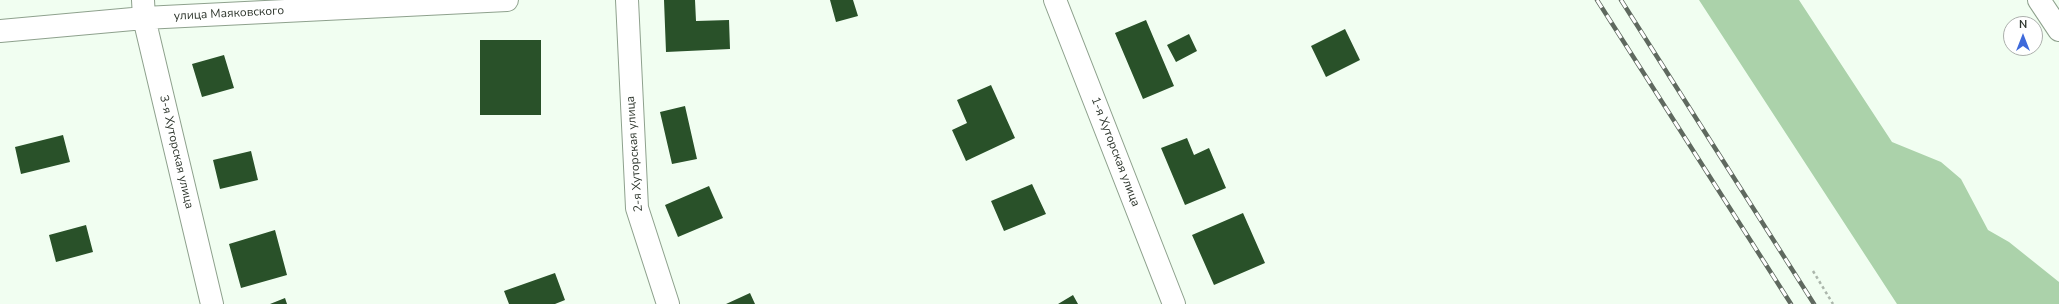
<!DOCTYPE html>
<html>
<head>
<meta charset="utf-8">
<style>
	body { margin:0 }
	#map { position:relative; width:2059px; height:304px; overflow:hidden; background:#f1fef1; font-family:"Nunito Sans",sans-serif }
	canvas { display:block }
	.north { position:absolute; left:2003px; top:16px; width:40px; height:40px; box-sizing:border-box; background:#fff; border:1px solid #abafab; border-radius:50%; rotate:0deg; font-size:11px; font-weight:700; line-height:16px; text-align:center; color:#2e362d }
	.north::after { content:''; display:block; margin:auto; width:14px; height:18px; background:#3e6adb; clip-path:polygon(50% 0,100% 100%,50% 72%,0 100%) }
</style>
</head>
<body>
<div id="map">
<canvas width="2059" height="304"></canvas>
<div class="north">N</div>
</div>
<script>
const context = document.querySelector('canvas').getContext('2d');
context.lineJoin = 'round';
function fill(path, color) {
  context.fillStyle = color;
  context.fill(path, 'evenodd');
}
function trace(path, color, width, dash) {
  context.strokeStyle = color;
  context.lineWidth = width;
  context.lineCap = dash ? 'butt' : 'round';
  context.setLineDash(dash || []);
  context.stroke(path);
}
function drawText(font, color, halo, rows, align = 'center') {
  context.font = font + ' "Nunito Sans",sans-serif';
  context.lineWidth = 4;
  context.setLineDash([]);
  context.textBaseline = 'middle';
  context.strokeStyle = halo;
  context.fillStyle = color;
  for (const [text, x, y, turn = 0] of rows) {
    context.save();
    context.translate(x, y);
    context.rotate((+turn || 0) * Math.PI / 180);
    context.textAlign = isNaN(turn) ? turn : align;
    if (halo) context.strokeText(text, 0, 0);
    context.fillText(text, 0, 0);
    context.restore();
  }
}
const green = new Path2D(`
	M1699,0H1799L1892,142L1941,162L1961,179L1988,230L2009,242L2059,282V304H1897Z`);
const building = new Path2D(`
	M664,0H695L696,21L729,20L730,49L666,52Z
	M830,0H853L858,16L836,22Z
	M1146,20L1174,86L1143,99L1115,33Z
	M1345,29L1360,60L1326,77L1311,46Z
	M1189,34L1197,51L1176,62L1167,45Z
	M480,40H541V115H480Z
	M224,55L234,88L202,97L192,64Z
	M991,85L1015,138L966,161L952,130L967,123L957,100Z
	M685,106L697,159L672,164L660,112Z
	M63,135L70,162L21,174L15,147Z
	M1187,138L1194,155L1209,148L1226,188L1185,205L1161,148Z
	M251,151L258,180L220,189L213,160Z
	M1032,184L1046,214L1004,231L991,201Z
	M709,186L723,218L678,237L665,205Z
	M1243,213L1265,263L1214,285L1192,235Z
	M86,225L93,252L56,262L49,235Z
	M275,230L287,275L241,288L229,244Z
	M555,273L565,300L555,304H509L504,291Z
	M750,293L755,304H726Z
	M1073,295L1078,304H1058Z
	M285,298L287,304H270Z`);
const path = new Path2D(`
	M1813,271L1833,304`);
const minor = new Path2D(`
	M143,0L144,18L212,304
	M627,0L637,208L668,304
	M1055,0L1174,304
	M2039,0L2059,30
	M0,31L144,18L507,0`);
const rail = new Path2D(`
	M1597,0L1791,304
	M1621,0L1814,304`);
const streetNames = [
	["улица Маяковского",229,14,-3],
	["3-я Хуторская улица",176,152,77],
	["1-я Хуторская улица",1115,152,69],
	["2-я Хуторская улица",635,154,-94]
];
fill(green, '#abd2aa');
fill(building, '#295129');
trace(minor, '#8ea18d', 24);
trace(path, '#abb6ab', 2.5, [3, 3]);
trace(minor, '#fff', 22);
trace(rail, '#5f695f', 4.5);
trace(rail, '#fff', 3, [9]);
drawText('12px', '#2e362d', '#fff', streetNames);
</script>
</body>
</html>
